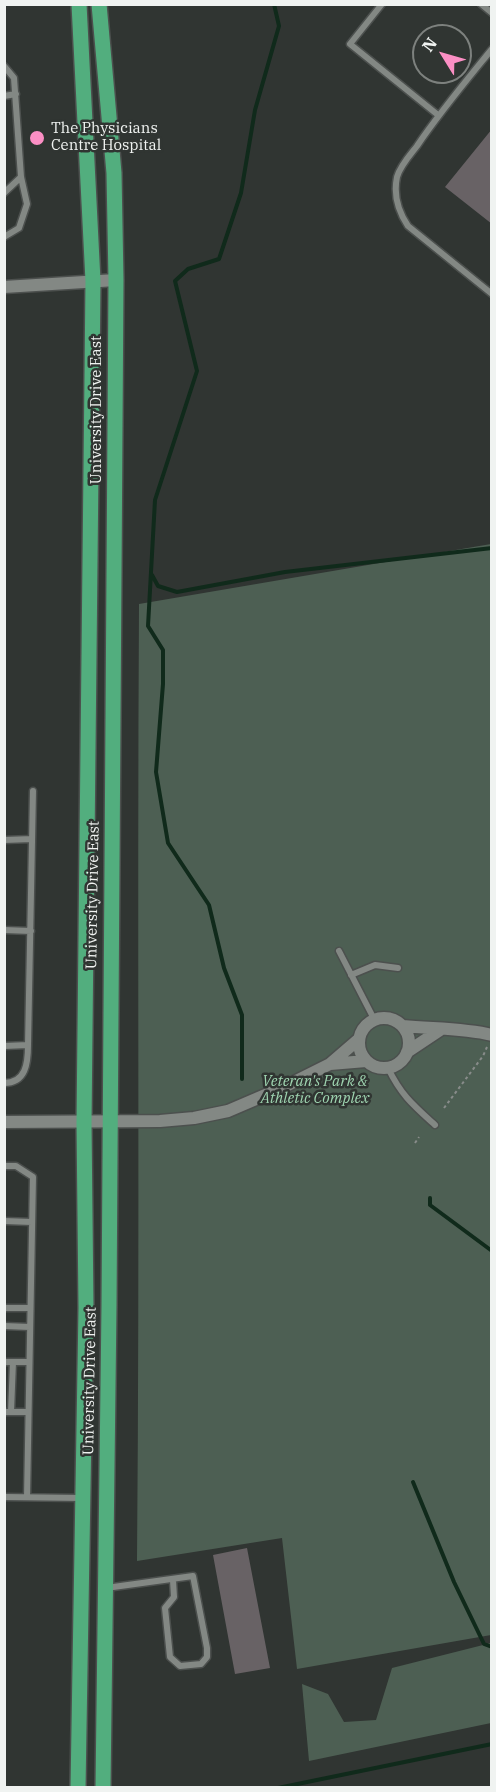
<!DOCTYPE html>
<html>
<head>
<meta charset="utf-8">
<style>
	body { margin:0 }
	#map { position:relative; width:496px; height:1792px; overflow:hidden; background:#303532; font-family:"IBM Plex Serif",serif }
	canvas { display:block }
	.frame { position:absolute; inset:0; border:6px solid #f0f3f1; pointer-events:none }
	.north { position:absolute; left:412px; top:24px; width:60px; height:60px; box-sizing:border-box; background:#303532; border:2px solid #7d817e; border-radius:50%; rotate:307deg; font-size:16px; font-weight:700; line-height:24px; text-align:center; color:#f0f3f1 }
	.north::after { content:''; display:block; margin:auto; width:21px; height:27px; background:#fb8fc4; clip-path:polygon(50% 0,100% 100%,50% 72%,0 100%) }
</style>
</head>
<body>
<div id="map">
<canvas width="496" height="1792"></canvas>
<div class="frame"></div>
<div class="north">N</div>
</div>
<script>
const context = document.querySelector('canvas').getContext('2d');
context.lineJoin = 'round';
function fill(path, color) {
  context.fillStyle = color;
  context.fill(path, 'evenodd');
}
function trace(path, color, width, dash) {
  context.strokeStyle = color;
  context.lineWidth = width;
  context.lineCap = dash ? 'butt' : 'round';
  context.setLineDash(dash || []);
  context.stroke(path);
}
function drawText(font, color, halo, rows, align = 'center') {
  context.font = font + ' "IBM Plex Serif",serif';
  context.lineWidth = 5;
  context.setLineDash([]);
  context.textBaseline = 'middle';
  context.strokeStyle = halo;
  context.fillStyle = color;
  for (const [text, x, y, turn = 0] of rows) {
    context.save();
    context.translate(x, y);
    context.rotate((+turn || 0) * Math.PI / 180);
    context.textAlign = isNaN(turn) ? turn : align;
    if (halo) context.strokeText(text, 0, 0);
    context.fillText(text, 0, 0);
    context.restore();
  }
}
const green = new Path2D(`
	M491,544V1635L297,1669L282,1538L137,1561C140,1242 137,923 139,604Z
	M491,1643V1723L309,1761L302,1684L328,1694L344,1722L376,1720L392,1668Z`);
const stream = new Path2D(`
	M152,575L158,586L177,592L285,572L492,548
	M242,1079V1015L224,968L209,905L168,843L156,772L163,684V650L148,626L155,500L197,371L175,281L188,269L219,259L241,193L255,110L279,26L274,4
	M430,1198V1205L492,1251
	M413,1482L454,1582L484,1644L492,1647
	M278,1788L492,1744`);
const building = new Path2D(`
	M492,129V224L445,187Z
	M247,1548L270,1668L235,1674L213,1555Z`);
const path = new Path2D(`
	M444,1108L483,1056L487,1047
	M415,1143L419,1137`);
const service = new Path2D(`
	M382,4L350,44L438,115
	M481,4L492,13
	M492,49C466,81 440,112 417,146C410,155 400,166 397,177C393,196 398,211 408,226L492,294
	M4,66L14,78L21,177L27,204L19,228L4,237
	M4,96L16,94
	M4,193L21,177
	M4,840L32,839
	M4,930L31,931
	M339,951L374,1019
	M351,975L375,965L398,968
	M4,1046L28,1045L33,791
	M388,1068C401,1095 413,1105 435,1125
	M4,1083C26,1083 28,1063 28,1045
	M4,1166H16L33,1177L27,1497
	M4,1221L32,1222
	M4,1308H30
	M4,1326L30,1327
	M4,1362H29
	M4,1412H28
	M11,1412L13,1362
	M4,1497L82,1498
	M106,1588L193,1576L207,1648V1657L201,1664L180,1666L170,1657L165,1608L174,1597L173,1580`);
const minor = new Path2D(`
	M4,287L116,280
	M359 1043a25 25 0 1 1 50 0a25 25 0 1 1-50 0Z
	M403,1026C433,1029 463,1028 492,1035
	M407,1052L440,1030
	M330,1064L366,1061
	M4,1122L160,1121L194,1118L228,1111L284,1087L330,1064L359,1039`);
const primary = new Path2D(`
	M99,4L114,173L116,280L109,1306L103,1788
	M78,1788L86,1308L84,1123L93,281L79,4`);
const markers = [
	[37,138,8,"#fb8fc4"]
];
const poiNames = [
	["The Physicians",51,129],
	["Centre Hospital",51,146]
];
const streetNames = [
	["University Drive East",97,410,-90],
	["University Drive East",93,895,-89],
	["University Drive East",90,1381,-89]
];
const parkNames = [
	["Veteran's Park &",315,1082],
	["Athletic Complex",315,1099]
];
fill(green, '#4d5f53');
trace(stream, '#102a1b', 4);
fill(building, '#686265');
trace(service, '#4c504e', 9);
trace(minor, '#4c504e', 15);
trace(primary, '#4c504e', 18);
trace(path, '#888c8a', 2, [3, 3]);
trace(service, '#838884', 6);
trace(minor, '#838884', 12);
trace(primary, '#52ae7e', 15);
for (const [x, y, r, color] of markers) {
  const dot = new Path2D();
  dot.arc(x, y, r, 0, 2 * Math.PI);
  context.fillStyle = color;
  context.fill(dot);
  trace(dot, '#303532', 2);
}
drawText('15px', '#f0f3f1', '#303532', poiNames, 'left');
drawText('15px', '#f0f3f1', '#303532', streetNames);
drawText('italic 15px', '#9fd5b1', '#303532', parkNames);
</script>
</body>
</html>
